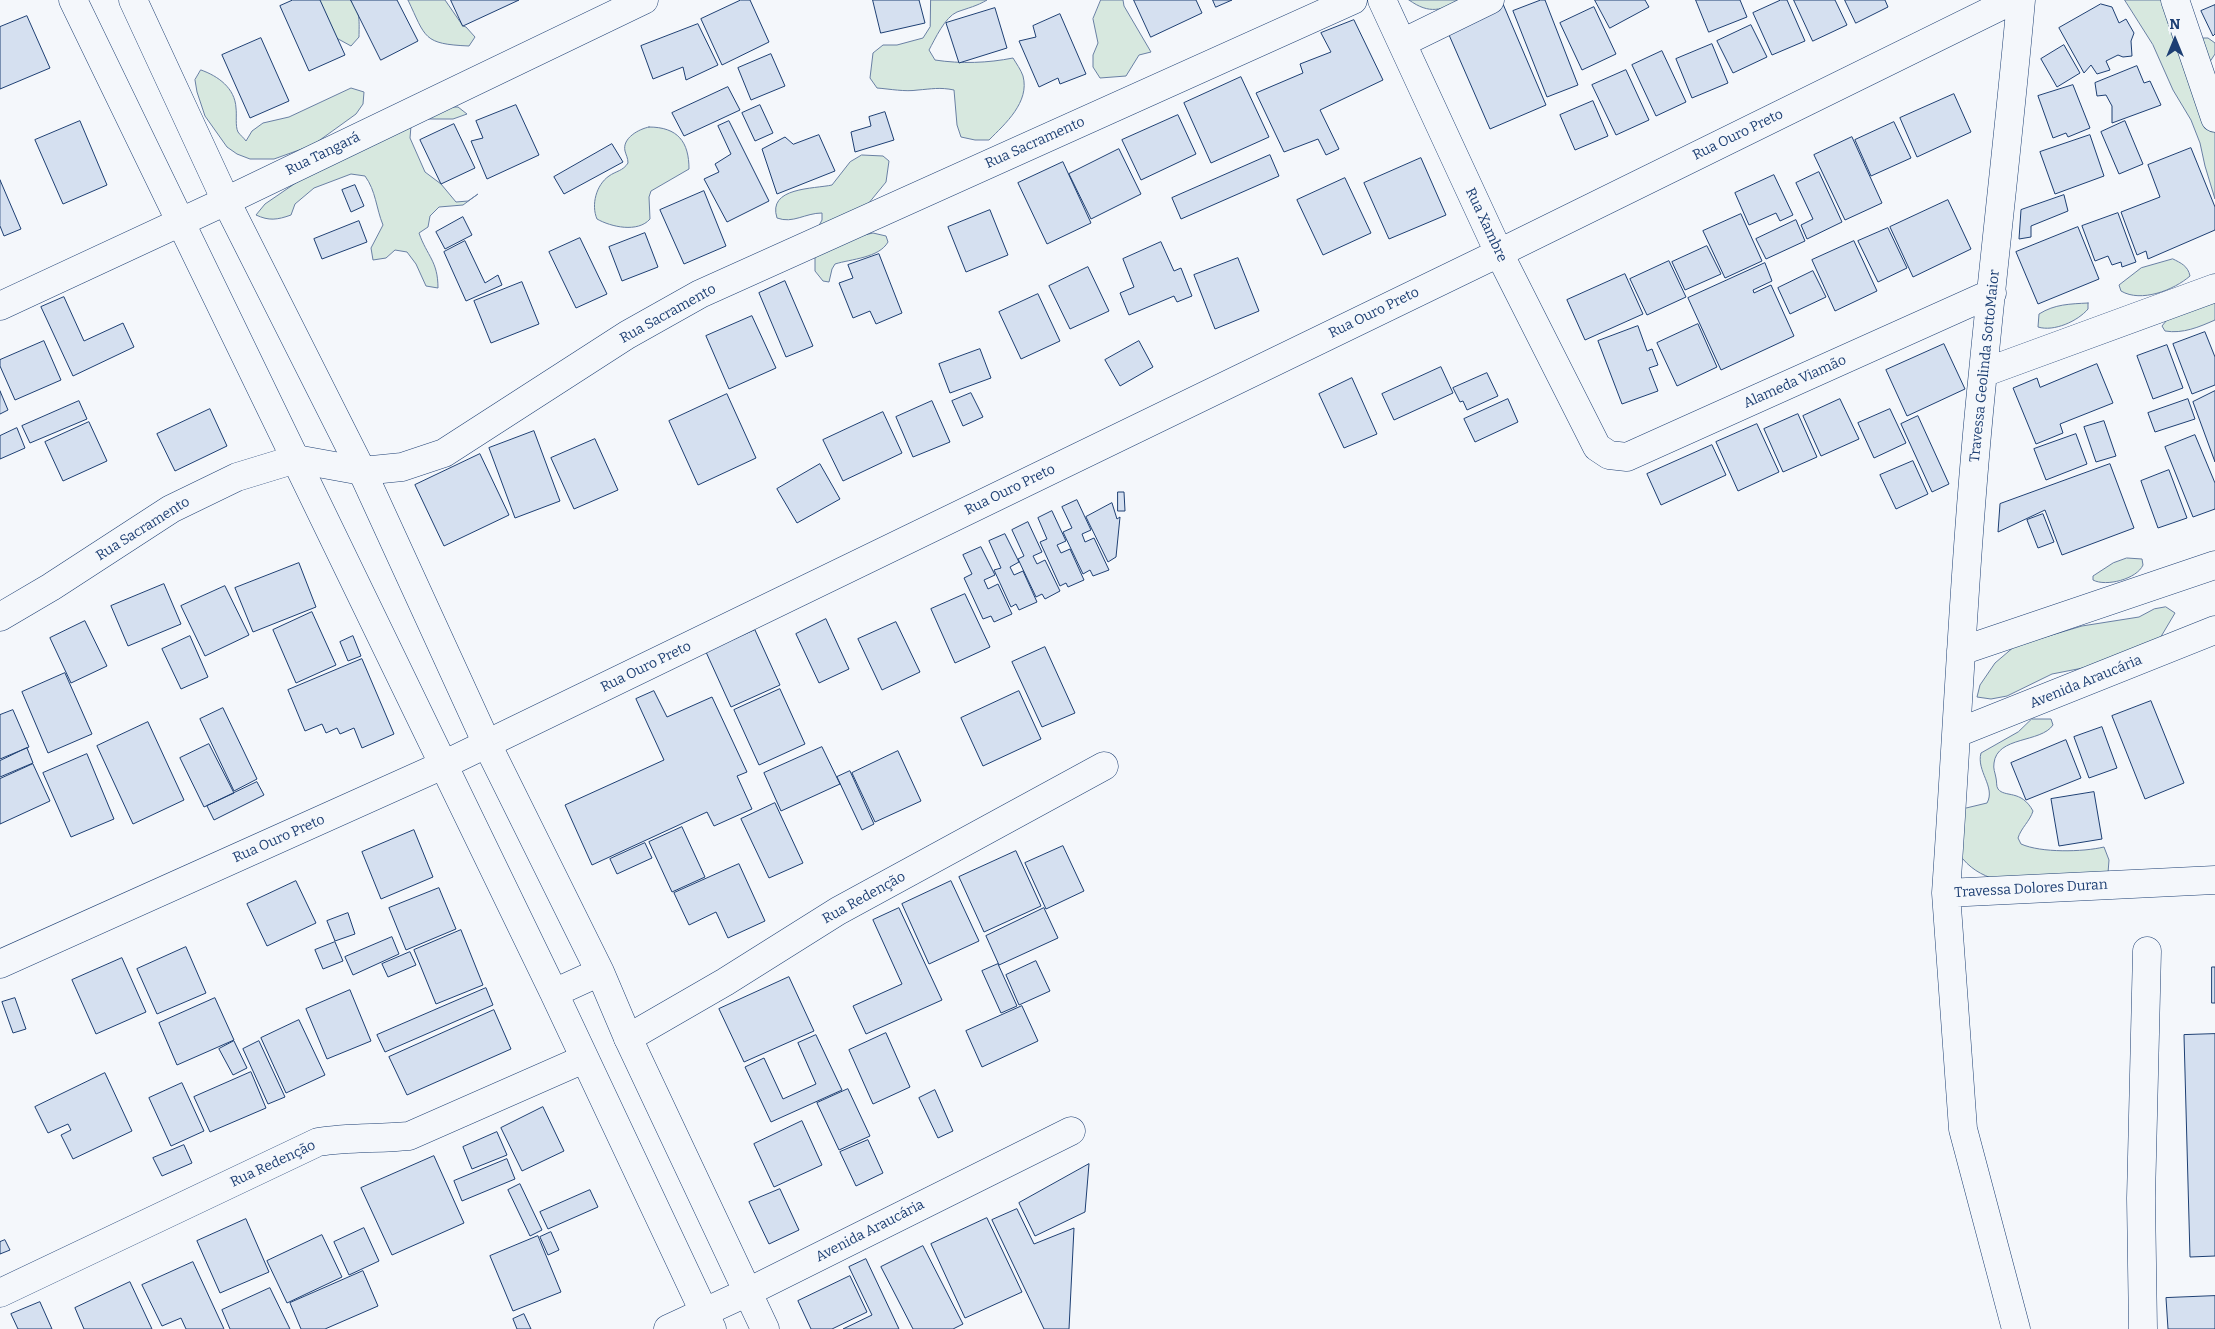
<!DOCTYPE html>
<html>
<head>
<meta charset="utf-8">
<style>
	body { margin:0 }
	#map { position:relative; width:2215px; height:1329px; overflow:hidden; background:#f4f7fb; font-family:Bitter,serif }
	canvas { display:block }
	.north { position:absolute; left:2150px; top:15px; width:50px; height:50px; -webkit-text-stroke:4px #f4f7fb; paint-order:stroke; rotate:0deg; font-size:14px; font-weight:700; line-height:20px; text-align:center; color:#1d3f73 }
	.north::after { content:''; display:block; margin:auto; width:18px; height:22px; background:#1d3f73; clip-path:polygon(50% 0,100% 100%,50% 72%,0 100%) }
</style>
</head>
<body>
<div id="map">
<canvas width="2215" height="1329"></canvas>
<div class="north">N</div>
</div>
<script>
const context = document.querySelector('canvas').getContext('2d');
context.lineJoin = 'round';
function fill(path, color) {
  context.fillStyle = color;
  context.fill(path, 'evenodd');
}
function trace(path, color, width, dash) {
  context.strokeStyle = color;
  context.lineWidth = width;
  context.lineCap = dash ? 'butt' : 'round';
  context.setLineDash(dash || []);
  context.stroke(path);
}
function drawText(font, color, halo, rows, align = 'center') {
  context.font = font + ' Bitter,serif';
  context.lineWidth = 4;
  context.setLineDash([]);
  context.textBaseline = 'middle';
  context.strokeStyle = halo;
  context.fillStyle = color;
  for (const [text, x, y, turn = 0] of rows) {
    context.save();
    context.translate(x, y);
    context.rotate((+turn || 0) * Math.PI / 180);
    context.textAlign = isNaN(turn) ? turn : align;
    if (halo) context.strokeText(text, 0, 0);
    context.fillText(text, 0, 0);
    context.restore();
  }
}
const green = new Path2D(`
	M314,0H350C361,8 359,24 359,37L351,46L331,35Z
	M408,0H445L463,26L466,27L475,37L469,46C423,44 426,38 408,0Z
	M931,0H987C977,6 968,8 957,12C945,17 935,39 929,50L935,60C961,64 988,63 1013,58C1016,63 1021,70 1023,76C1030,102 1005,124 989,140H975L961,137L957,125L954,90C940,87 931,89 918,90C905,92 890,89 877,88L870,78L873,53L883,45H897L923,38L930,27Z
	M1101,0H1123L1124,6L1151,52L1139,55L1126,76L1100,78L1093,67V55L1098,43L1093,19Z
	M1409,0H1463C1441,10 1430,15 1409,0Z
	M2125,0H2179L2194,38H2208L2215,43V54L2207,66L2215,90V199L2205,166L2200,143L2191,120L2173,90L2153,45Z
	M201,70C218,76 235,88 236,108C237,115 235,126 238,132C240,135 244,138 246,141L252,131L263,123L289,117L351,88L364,92L363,104L356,114L313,145L274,159H250L237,154L227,147L205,116L197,92L195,80Z
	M445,107H458L467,114L453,119H423L411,126L410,138L425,172L441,184L456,202L468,201L478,194L463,205L439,207L430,216L428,227L419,233C427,256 438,261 438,288L426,286L416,264L407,252L395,250L386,258L373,260L371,248L383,225C376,208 376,191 365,176L351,174L314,188L295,204L291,215C277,220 269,221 256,215L265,204L300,180Z
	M649,127C678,127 689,142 689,169L651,191L649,197L650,219C638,233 611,227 597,219C591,205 596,185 609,176C616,171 623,171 628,163C628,158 626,155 625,151C622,138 639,129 649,127Z
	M862,155L883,156L889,161L886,182L859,215L860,236L873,233L886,236L888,242C879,258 851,259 835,264L832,269L829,282L823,281L815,271V233L822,220V213C805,213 793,224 777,218C767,187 814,189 832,185L850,162Z
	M2173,259C2181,263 2188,266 2190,276C2174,290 2141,303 2121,291L2119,285L2141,268Z
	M2215,291V320C2199,327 2183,334 2165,331L2162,326L2175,310Z
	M2088,303V309C2078,321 2054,332 2038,327L2039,314C2055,304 2070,304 2088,303Z
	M2127,558L2142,559L2143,565C2137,579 2106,587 2093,580V576L2113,563Z
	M2166,607L2175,613L2156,645L2093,666L2052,674L2007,696L1991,699L1977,697L1980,685L1995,663L2015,646L2082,626L2139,617L2154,609Z
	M2032,719H2051L2053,725C2041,743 1997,736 1994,763C1993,769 1995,772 1996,778C1997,782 1996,786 1998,789C2005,798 2021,789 2033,811C2030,821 2021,828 2018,838L2021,844C2041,853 2083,852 2104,847L2109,860L2108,873L1997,880C1981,875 1969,868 1959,854L1962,809L1987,803C1996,787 1976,771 1981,753L2018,732Z`);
const building = new Path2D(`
	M293,0H320L345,55L309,71L280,6Z
	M351,0H397L418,41L381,60Z
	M451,0H519L463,26Z
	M741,0H750L769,42L722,65L701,19Z
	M873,0H919L925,23L881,33Z
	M1134,0H1196L1202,13L1151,37Z
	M1213,0H1232L1216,7Z
	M1541,0H1545L1578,85L1547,97L1513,11Z
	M1595,0H1645L1649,7L1610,28Z
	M1696,0H1740L1747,17L1709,32Z
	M1781,0H1787L1805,41L1772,55L1753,13Z
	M1794,0H1835L1847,25L1813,41Z
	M1845,0H1885L1888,7L1856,23Z
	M1503,4L1546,105L1490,129L1446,28Z
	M2101,4L2112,7L2119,23L2126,19L2134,33L2131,41L2132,56L2123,57L2118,55L2106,61L2110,70L2097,74L2091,65L2084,73L2059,28Z
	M2215,5V34L2213,36L2201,11Z
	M1594,7L1616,54L1582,70L1560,23Z
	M995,8L1007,48L959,63L946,23Z
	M1060,14L1086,74L1060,84L1058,78L1039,87L1019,41L1036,37L1033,26Z
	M27,16L50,68L0,89V27Z
	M1354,20L1383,80L1320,110L1339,149L1326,155L1318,139L1284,152L1256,93L1303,73L1300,64L1331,52L1321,33Z
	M698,24L718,65L686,80L683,67L653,79L641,46Z
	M1751,25L1767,57L1733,73L1717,41Z
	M261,38L289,101L250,118L222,55Z
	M1712,44L1728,83L1692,98L1676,59Z
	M2064,45L2080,73L2057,87L2041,59Z
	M1662,51L1686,102L1656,116L1632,65Z
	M771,54L785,86L751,100L738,68Z
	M2137,66L2144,83L2150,81L2161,105L2112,123V106L2106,95L2097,96L2095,83Z
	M1626,70L1649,120L1616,135L1592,85Z
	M1241,77L1269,137L1211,163L1184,103Z
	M2073,85L2090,128L2068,137L2066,133L2053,138L2038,96Z
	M728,87L740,110L684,136L672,113Z
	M1954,94L1971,132L1917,157L1900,118Z
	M1593,101L1608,136L1575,150L1560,115Z
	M516,105L539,155L487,179L471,141L483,138L476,121Z
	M760,105L773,133L755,141L742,113Z
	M885,112L894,140L855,152L851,132L871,126L869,117Z
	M1178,115L1196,154L1141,180L1122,140Z
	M80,121L107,185L63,204L35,140Z
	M729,121L769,201L727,222L704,179L719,172L715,164L731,154L718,126Z
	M2125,121L2143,164L2119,174L2101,132Z
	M1894,122L1911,158L1871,176L1855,140Z
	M454,124L475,168L441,184L420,140Z
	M819,135L835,171L777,194L762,149L785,137L793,144Z
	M2090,135L2104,176L2055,194L2040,152Z
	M1852,137L1882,203L1845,220L1814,155Z
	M612,144L623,162L564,194L554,177Z
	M2191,148L2215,207V230L2148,259L2146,251L2137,255L2121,212L2160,197L2148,165Z
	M1119,149L1141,194L1091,219L1069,174Z
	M1270,155L1279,176L1181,219L1172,198Z
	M1421,158L1446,215L1389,239L1364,183Z
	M1063,162L1091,223L1047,244L1018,183Z
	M1819,172L1842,222L1807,239L1801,225L1813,219L1796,183Z
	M1774,175L1793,215L1780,221L1776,213L1749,225L1735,193Z
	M1345,178L1371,233L1323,255L1297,200Z
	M0,180L21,229L4,236L0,226Z
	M355,185L364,206L351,212L342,190Z
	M704,191L726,246L684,264L660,210Z
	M2064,195L2068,211L2031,226V237L2019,239L2021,210Z
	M1948,200L1971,249L1913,277L1890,227Z
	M990,210L1008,255L966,272L948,227Z
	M2118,213L2136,262L2122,267L2121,262L2112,265L2108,256L2095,261L2082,226Z
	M1741,214L1762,261L1725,278L1703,231Z
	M463,217L472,235L445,249L436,232Z
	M1796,220L1805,241L1766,259L1756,239Z
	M359,221L367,242L322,259L314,239Z
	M2078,227L2099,279L2038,304L2016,252Z
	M1888,228L1907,268L1878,282L1858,241Z
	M645,233L658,267L622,281L609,247Z
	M580,238L607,294L576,308L549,252Z
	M465,241L485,283L498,275L502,285L466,301L444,252Z
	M1854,241L1877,291L1835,311L1812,260Z
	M1161,242L1174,271L1181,268L1192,296L1177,302L1174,296L1129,315L1120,293L1134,287L1123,259Z
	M1707,246L1721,274L1685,290L1672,262Z
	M879,254L902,313L876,324L870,311L853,318L839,283L853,278L848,265Z
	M1238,258L1259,311L1215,329L1194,275Z
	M1669,261L1686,297L1647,315L1630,279Z
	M1765,263L1772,281L1753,290L1754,293L1771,285L1794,336L1721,370L1688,298Z
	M1088,267L1109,311L1070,329L1049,286Z
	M1813,271L1826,297L1790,314L1778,288Z
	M1625,274L1643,314L1585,340L1567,300Z
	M785,281L813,346L786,357L759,293Z
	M522,282L539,324L491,343L474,301Z
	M1038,294L1060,341L1021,359L999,312Z
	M64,297L84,341L123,323L134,347L73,376L41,307Z
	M752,316L776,368L729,389L706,336Z
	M1698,324L1717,367L1677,386L1657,343Z
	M1638,326L1647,351L1652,349L1658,365L1649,368L1658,391L1622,404L1598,341Z
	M2205,332L2215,357V385L2192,394L2173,344Z
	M44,341L61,380L15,400L0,366V360Z
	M1139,341L1153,367L1120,386L1105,360Z
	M1944,344L1965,389L1907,416L1886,370Z
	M2167,345L2183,388L2153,399L2137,356Z
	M980,349L991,378L950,393L939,364Z
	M2097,364L2113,403L2060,424L2063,433L2036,444L2013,388L2037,378L2040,387Z
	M1441,367L1453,393L1394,420L1382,394Z
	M1487,373L1498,396L1467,410L1463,401L1460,402L1453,388Z
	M1352,378L1377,434L1344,448L1319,394Z
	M0,391L8,410L0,414Z
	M2215,391V462L2193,402Z
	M971,393L983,417L963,426L952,401Z
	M727,394L756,458L698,485L669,421Z
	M1508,399L1518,422L1475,442L1464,419Z
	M1840,399L1859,439L1821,456L1803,416Z
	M2188,399L2195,419L2155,432L2148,413Z
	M79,401L87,419L30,443L22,426Z
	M932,401L950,442L913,457L896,417Z
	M210,409L227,446L175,471L157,434Z
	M1890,409L1906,443L1874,458L1858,423Z
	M883,412L902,453L843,481L823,440Z
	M1798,414L1817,457L1783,472L1764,429Z
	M1918,416L1949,484L1932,492L1901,424Z
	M2104,421L2116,456L2096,462L2084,427Z
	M89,422L107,461L63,481L45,442Z
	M1757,424L1779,472L1738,491L1716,442Z
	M17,428L25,448L0,459V436Z
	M534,431L560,501L515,518L489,448Z
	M2076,434L2087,464L2046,480L2034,449Z
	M2195,435L2215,483V509L2193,517L2165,447Z
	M595,439L618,490L574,509L551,458Z
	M1712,445L1726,475L1661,505L1647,474Z
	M480,454L509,515L444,546L415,485Z
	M1913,461L1928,494L1896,509L1880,475Z
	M820,464L840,499L797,523L777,489Z
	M2110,464L2134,528L2062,555L2045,510L1998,532L2000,504Z
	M2169,470L2187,518L2158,528L2141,481Z
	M1118,492H1124L1125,511H1118Z
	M1077,500L1091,530L1082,534L1085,542L1094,538L1109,570L1093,576L1090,570L1083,574L1063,532L1072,528L1062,507Z
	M1112,503L1117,519L1120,517L1116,557L1108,562L1086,517Z
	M1052,511L1066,541L1057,545L1061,553L1070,549L1084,580L1068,587L1066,583L1060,586L1040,542L1047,539L1038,518Z
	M2043,514L2054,542L2038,548L2027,520Z
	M1028,522L1042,552L1033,556L1037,564L1045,560L1060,591L1045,599L1042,594L1036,597L1018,559L1024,556L1012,530Z
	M1005,534L1019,562L1010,567L1014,575L1023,571L1037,602L1019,610L1016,604L1011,607L994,570L1001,568L989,541Z
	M981,547L995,575L984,580L988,589L998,584L1012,614L994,622L991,616L983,619L964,578L972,574L963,555Z
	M299,563L316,607L253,632L235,588Z
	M164,584L181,624L128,646L111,606Z
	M225,586L249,635L205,656L181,606Z
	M965,594L990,647L955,663L931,609Z
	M312,612L336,665L296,683L273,630Z
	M826,619L849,669L819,683L796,634Z
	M85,621L107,666L71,683L50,638Z
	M896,622L920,672L882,690L858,639Z
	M755,630L780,685L731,707L706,652Z
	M190,636L208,677L181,689L162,649Z
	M353,636L361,656L348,661L340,642Z
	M1045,647L1075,713L1042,727L1012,662Z
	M362,659L394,734L362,748L354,728L340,734L337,728L326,733L322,724L305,731L288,690Z
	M65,673L92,734L48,753L22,692Z
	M780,689L805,744L759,765L734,710Z
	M654,691L667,717L712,697L747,772L737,776L752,809L714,826L707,812L592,865L565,805L664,760L636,699Z
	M1019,691L1041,739L983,766L961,718Z
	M2151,701L2184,783L2145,799L2112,716Z
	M223,708L257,779L234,791L200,719Z
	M13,710L29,747L0,759V715Z
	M148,722L184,800L133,824L97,746Z
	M2102,727L2117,768L2089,778L2074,737Z
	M2066,740L2081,778L2026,800L2011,763Z
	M209,744L234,793L204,807L180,758Z
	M822,747L840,784L781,811L764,773Z
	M27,748L33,763L0,777V761Z
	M898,751L921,801L875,822L852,773Z
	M87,754L114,819L71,837L43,773Z
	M33,764L50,801L0,824V779Z
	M850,771L874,824L862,830L837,777Z
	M257,782L264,795L214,820L207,806Z
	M2094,792L2102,839L2059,846L2051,799Z
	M775,803L803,863L769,878L741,819Z
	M682,827L705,877L672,892L649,842Z
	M414,830L433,877L381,899L362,852Z
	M645,843L652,858L617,874L610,859Z
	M1063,846L1084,891L1046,909L1025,863Z
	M1016,851L1041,906L984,932L959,877Z
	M739,864L765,921L728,938L716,912L689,925L674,893Z
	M296,881L316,923L267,946L247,904Z
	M951,881L979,941L929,964L902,904Z
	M439,888L456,929L406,950L389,908Z
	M899,908L942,1000L866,1034L853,1006L902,984L873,920Z
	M1044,908L1058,938L999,965L986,936Z
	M348,913L355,934L335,941L327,921Z
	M461,930L483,985L436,1004L414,950Z
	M392,937L399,954L353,975L345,957Z
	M335,942L343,961L323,969L315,950Z
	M186,947L206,993L157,1014L137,969Z
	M410,952L416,965L388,977L382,964Z
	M122,958L146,1012L96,1034L72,980Z
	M1036,961L1050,991L1019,1005L1006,975Z
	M998,964L1017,1006L1001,1013L982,971Z
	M2212,967H2215V1003H2212Z
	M789,977L814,1031L744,1062L719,1009Z
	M486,988L493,1005L385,1052L377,1035Z
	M350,990L371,1041L327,1059L306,1009Z
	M15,998L26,1029L13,1033L2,1002Z
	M215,998L234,1040L177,1065L159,1023Z
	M1022,1006L1038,1041L982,1067L966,1031Z
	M494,1010L511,1049L407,1095L389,1057Z
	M299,1020L325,1075L286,1093L261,1038Z
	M886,1033L910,1087L873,1104L849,1050Z
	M2215,1034V1256L2190,1257L2184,1035Z
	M816,1035L842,1090L771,1122L745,1067L764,1058L783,1099L816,1084L798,1043Z
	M234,1041L247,1068L233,1075L219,1049Z
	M259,1041L285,1097L268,1104L243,1049Z
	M251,1072L266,1108L210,1132L194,1097Z
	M105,1073L132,1131L73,1159L61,1135L71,1130L68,1124L48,1133L35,1107Z
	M182,1083L204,1131L171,1146L149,1098Z
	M848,1089L870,1136L839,1150L817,1103Z
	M935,1090L953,1131L938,1138L919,1098Z
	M543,1107L564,1151L522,1171L501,1128Z
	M802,1121L822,1165L774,1187L754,1144Z
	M497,1132L507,1155L472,1169L463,1147Z
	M868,1140L883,1173L856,1186L840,1152Z
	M184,1145L192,1163L162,1176L153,1158Z
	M434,1156L464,1223L392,1255L361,1188Z
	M507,1159L515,1179L462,1201L454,1181Z
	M1089,1164L1085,1212L1035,1236L1019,1203Z
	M520,1184L542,1230L530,1236L508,1190Z
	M780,1189L799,1230L769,1244L749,1202Z
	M590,1190L598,1207L548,1229L540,1212Z
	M1017,1209L1034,1244L1074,1228L1069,1329H1044L992,1220Z
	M987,1218L1022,1292L965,1318L931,1244Z
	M246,1219L269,1272L220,1293L197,1241Z
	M364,1228L379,1261L349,1275L334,1242Z
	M551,1232L559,1250L548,1255L540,1237Z
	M322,1235L342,1277L287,1303L267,1261Z
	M538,1236L561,1292L513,1311L490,1256Z
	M5,1240L10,1250L0,1254V1242Z
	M923,1246L963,1324L953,1329H913L881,1267Z
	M866,1259L899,1329H843L872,1315L849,1267Z
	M193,1262L224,1329H186L181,1318L162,1326L142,1285Z
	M363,1271L378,1306L325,1329H301L290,1303Z
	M850,1276L867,1312L832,1329H811L798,1301Z
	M130,1282L152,1329H84L75,1308Z
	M270,1288L290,1329H230L222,1310Z
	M2215,1296V1329H2168L2166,1298Z
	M40,1302L52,1329H18L11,1314Z
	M524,1314L531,1329H517L513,1319Z`);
const minor = new Path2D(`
	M1382,0L1499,253L1597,447L1609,455L1627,457L1992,293
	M2021,0C2010,124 1995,248 1983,372C1965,545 1958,720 1946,893L2215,880
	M2175,0L2215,118
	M1402,43L1490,0
	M0,306L226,201L644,0
	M1983,373L2215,288
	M0,617L51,587L171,509L237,477L296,459L362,471L402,467L444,453L627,335L700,294L1353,0
	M1961,651L2215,565
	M1957,733L2215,630
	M1946,893L1963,1129L2016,1329
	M0,964L443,765L1499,253L2013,0
	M628,1038L725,982L838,911L1104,766
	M0,1293L318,1142C348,1137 378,1139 409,1136L584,1059
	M668,1329L748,1292L1071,1131
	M2143,1329L2141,1198L2147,951`);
const major = new Path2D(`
	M73,0L554,993L712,1329
	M133,0L226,201L362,471L487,744L600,972L628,1038L765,1329
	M554,993L600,972`);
const streetNames = [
	["Rua Ouro Preto",1738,135,-26],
	["Rua Sacramento",1035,143,-24],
	["Rua Tangará",323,154,-26],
	["Rua Xambre",1486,225,65],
	["Rua Ouro Preto",1374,313,-26],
	["Rua Sacramento",668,314,-29],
	["Travessa Geolinda SottoMaior",1985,366,-84],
	["Alameda Viamão",1795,382,-24],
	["Rua Ouro Preto",1010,490,-26],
	["Rua Sacramento",143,529,-32],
	["Rua Ouro Preto",646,667,-26],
	["Avenida Araucária",2086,682,-22],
	["Rua Ouro Preto",279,839,-24],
	["Travessa Dolores Duran",2031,889,-3],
	["Rua Redenção",864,898,-29],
	["Rua Redenção",273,1164,-25],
	["Avenida Araucária",870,1231,-27]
];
fill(green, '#d7e8df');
trace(green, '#687fa3', 1);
fill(building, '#d5e0f0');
trace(building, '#1d3f73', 1);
trace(minor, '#1d3f73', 29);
trace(major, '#1d3f73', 29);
trace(minor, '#f4f7fb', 28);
trace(major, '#f4f7fb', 28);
drawText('14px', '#1d3f73', '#f4f7fb', streetNames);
</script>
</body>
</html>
